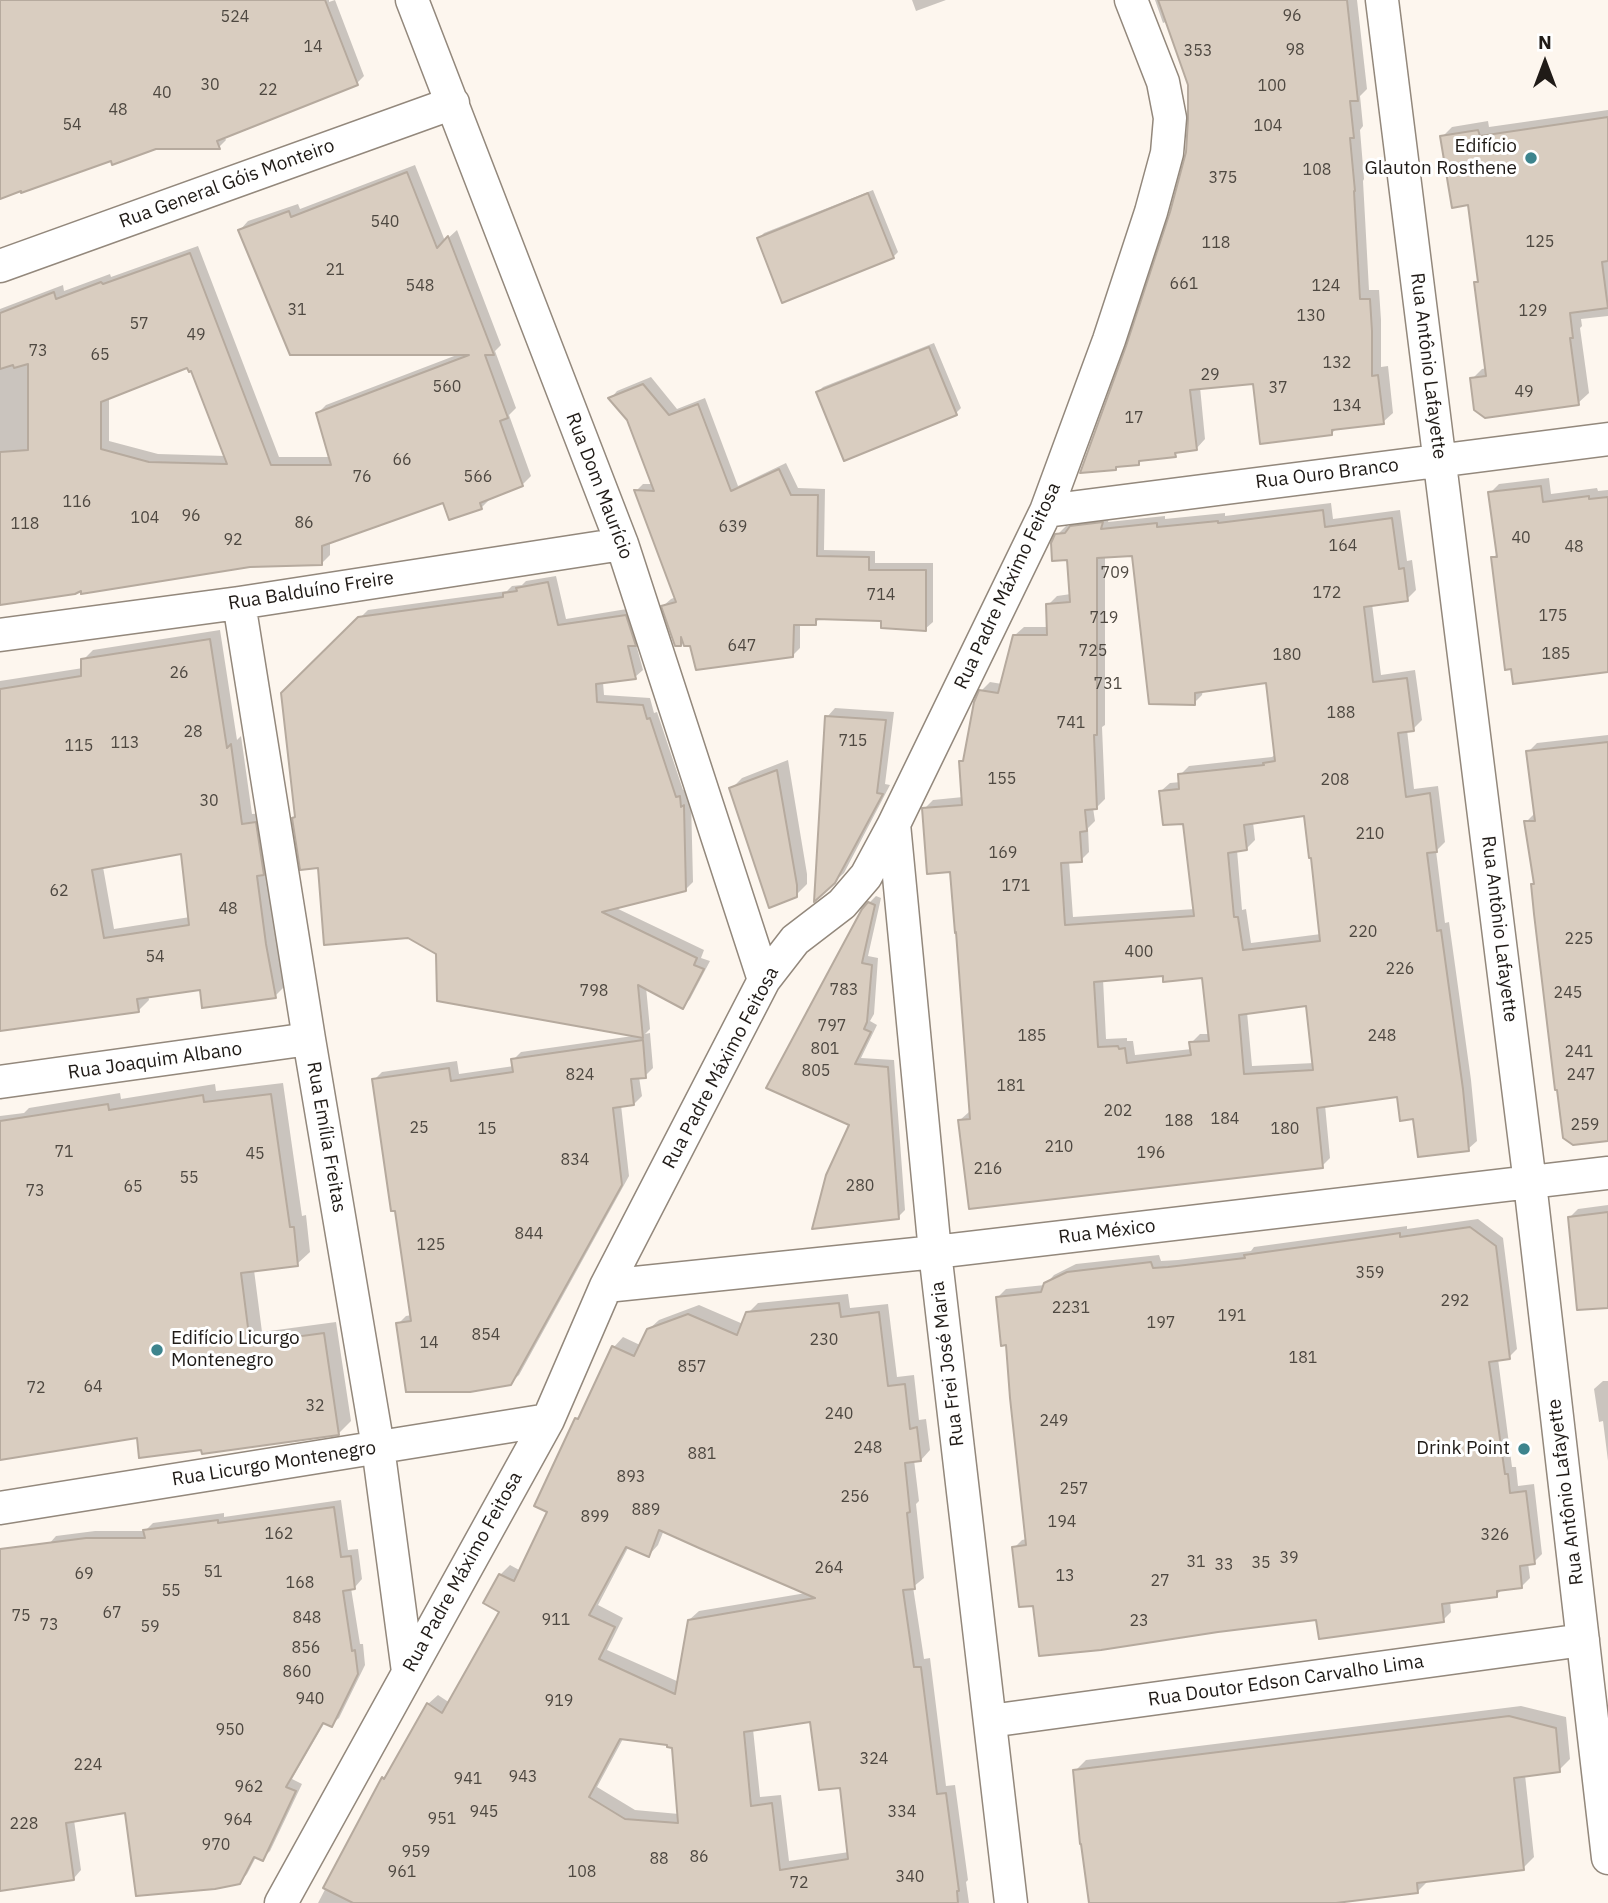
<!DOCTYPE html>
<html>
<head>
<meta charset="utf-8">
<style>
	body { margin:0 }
	#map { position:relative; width:1608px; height:1903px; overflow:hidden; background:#fdf6ee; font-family:"IBM Plex Sans",sans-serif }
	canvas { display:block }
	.north { position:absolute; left:1510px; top:28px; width:70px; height:70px; -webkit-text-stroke:5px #fff; paint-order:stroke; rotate:0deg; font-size:19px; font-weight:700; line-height:28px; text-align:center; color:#201b17 }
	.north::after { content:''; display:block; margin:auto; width:24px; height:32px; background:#201b17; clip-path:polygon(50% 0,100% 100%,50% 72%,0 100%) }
</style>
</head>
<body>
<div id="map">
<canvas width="1608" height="1903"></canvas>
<div class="north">N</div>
</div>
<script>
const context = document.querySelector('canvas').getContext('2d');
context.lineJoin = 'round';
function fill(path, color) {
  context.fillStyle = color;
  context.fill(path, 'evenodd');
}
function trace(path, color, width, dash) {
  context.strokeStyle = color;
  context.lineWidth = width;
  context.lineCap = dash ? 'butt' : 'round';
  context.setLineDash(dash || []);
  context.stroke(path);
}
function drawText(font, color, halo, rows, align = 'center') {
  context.font = font + ' "IBM Plex Sans",sans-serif';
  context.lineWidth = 6;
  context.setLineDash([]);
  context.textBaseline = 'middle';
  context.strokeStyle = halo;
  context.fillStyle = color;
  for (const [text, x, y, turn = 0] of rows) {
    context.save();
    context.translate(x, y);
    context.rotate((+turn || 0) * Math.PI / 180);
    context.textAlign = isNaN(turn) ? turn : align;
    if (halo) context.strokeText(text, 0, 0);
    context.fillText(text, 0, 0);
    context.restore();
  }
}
const shadow = new Path2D(`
	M0,0H329V2L335,0L364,76L357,83L224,136L226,140L219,147H156L112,159L0,199Z
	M912,0H946L916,11Z
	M1155,0H1357L1367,89L1360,96L1363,126L1360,130L1364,179L1363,181L1369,290H1379L1381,320V367L1388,366L1393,413L1383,422L1337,428L1331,434L1254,382L1200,387L1205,439L1196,449L1179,451L1175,455L1142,459L1139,463L1118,465L1115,468L1128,346L1172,213L1188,152L1190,84L1168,21L1163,23Z
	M1608,110V316L1581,319L1582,326L1580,328L1589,393L1578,403L1472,379L1482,369L1487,368L1476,283L1479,280L1470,203L1442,137L1452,127L1488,121L1489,127Z
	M415,165L445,241L457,230L501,345L495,351L516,408L509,415L531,476L522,485L490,499L481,508L444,500L330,542V555L321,564L250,565L83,588L0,604V309L63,285L64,291L110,274L111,277L198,246L279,457H330L317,414L326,405L462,353L240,230L248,221L298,204L300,209ZM188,366L192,368L226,456L158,454L109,441V397Z
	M873,190L898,252L893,257L759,238L764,233Z
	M934,343L961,408L956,413L818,392L823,387Z
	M651,377L677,409L705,398L738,486L786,463L798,488L825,489L824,550L875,551V563H933V622L925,629L882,619L821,617L815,623H800V648L793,655L684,641L681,645L663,606L671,599L676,597L636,491L643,484H653L628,419L611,398L617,391Z
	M1549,478L1551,494L1597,488L1598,491L1608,490V671L1493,558L1498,553L1490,493L1499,484Z
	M1331,503L1333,519L1400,510L1407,561L1412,560L1416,590L1407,599L1372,604L1381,675L1415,670L1422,720L1413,729L1407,730L1414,789L1438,786L1445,842L1436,851L1445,923L1449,922L1471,1080L1477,1141L1468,1149L1415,1117L1398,1095L1325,1105L1330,1158L1322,1166L960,1120L969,1112L971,1111L951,870L924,809L933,800L963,797L961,762L966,757L981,691L990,682L1002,684L1015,635L1024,627H1048V605L1057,596L1071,594L1068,558L1057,535L1066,526H1073L1081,518L1110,515L1108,522L1165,516V519L1225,513V516ZM1134,554L1194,703L1202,695L1203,690L1267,681L1276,754L1272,757L1189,766L1180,775L1181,782L1170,783L1161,791L1185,822L1195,909L1073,917L1069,861L1081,860L1089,852L1088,828L1095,821L1093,808H1096L1105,799L1102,727L1105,725V556ZM1306,814L1321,934L1251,943L1246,909L1242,910L1237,850L1246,849L1255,840L1253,822ZM1164,974L1203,977L1210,1034H1200L1191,1043L1192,1049L1135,1055L1133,1041H1127V1038L1106,1039L1103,979ZM1307,1005L1314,1063L1252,1066L1247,1012Z
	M556,576L566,619L633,608L643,637L636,644L643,670L635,677L603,682L604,695L650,698L654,713L657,712L683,790L687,789L688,800L691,799L693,882L685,890L614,907L704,950L701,958L710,961L690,999L683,1007L646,987L650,1029L645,1034L650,1033L653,1068L645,1076L639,1077L642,1096L634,1104L621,1105L629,1176L519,1375L510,1383L398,1324L406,1316L412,1315L396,1209L374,1080L382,1072L457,1061L459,1074L514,1066L513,1060L521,1052L633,1036L437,953L320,866L297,815L283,694L368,610L507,591L512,586L522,585L526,581Z
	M220,630L237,740L241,736L252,814L266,813L267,869L276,933L285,986L275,996L202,988L148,995L149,1000L139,1010L0,1015V681L83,668V660L93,650ZM182,852L190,917L114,929L103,867Z
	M835,708L894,712L885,784L890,785L844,873L834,882L827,717Z
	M1608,735V1139L1533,885L1535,882L1526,822L1535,813L1528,752L1537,743Z
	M788,760L807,874V884L796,895L731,789L742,778Z
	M876,896L881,898L868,956L878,958L874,1014L870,1021L877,1025L861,1058L894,1060L905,1210L898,1217L851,1124L768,1087L869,903Z
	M283,1083L302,1216L306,1215L310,1252L297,1264L254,1270L262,1332L336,1322L351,1421L339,1433L203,1448L138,1436L0,1454V1116L24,1113L29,1108L120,1093L121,1099L215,1084L216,1091Z
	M1608,1205V1305L1570,1217L1578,1209Z
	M1478,1219L1503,1238L1517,1349L1509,1357L1498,1359L1512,1467H1516L1518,1486L1534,1484L1542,1554L1534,1562L1528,1563L1530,1578L1521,1587L1503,1589L1496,1595L1450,1601L1451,1612L1443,1620L1317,1618L1014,1548L1022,1540L1027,1539L1008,1343L998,1297L1006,1289L1045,1285L1054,1275L1076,1264L1159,1255L1161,1261L1178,1260L1251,1251L1254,1247L1407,1226V1229Z
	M848,1294L850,1308L888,1304L897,1377L914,1375L919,1420L926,1419L930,1450L921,1460H914L919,1501L916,1504L924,1578L913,1587L924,1659L930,1658L946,1786L955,1785L968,1880L966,1882L969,1903H318L383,1778L391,1771L428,1704L438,1695L450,1703L502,1611L500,1575L510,1565L521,1571L550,1511L576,1419L583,1412L614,1347L623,1337L640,1345L648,1330L659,1320L699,1305L743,1324L748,1313L758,1303ZM664,1530L806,1593L699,1611L689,1620L679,1682L607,1650L623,1618L598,1605L629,1546L649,1555L658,1545ZM812,1720L841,1786L849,1852L789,1861L781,1795L760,1797L753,1729ZM624,1737L674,1746L679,1814L635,1810L597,1787Z
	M1603,1381H1608V1461L1603,1421L1599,1422L1594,1389Z
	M341,1500L348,1550L358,1549L362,1579L355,1587L351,1588L360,1644H363L365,1665L339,1718L331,1725L325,1722L292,1779L302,1784L270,1851L262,1859L256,1857L247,1874L239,1883L127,1811L74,1820L81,1870L74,1878L0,1889V1563L49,1544L56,1536L95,1531H145L153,1523L224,1513V1517Z
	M1521,1706L1566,1717L1570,1759L1559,1770L1525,1775L1534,1857L1523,1868L1429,1880L1418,1891L1322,1903H1091L1075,1771L1086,1760Z`);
const building = new Path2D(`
	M0,0H325L358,85L217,141L220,149H156L112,165L111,161L21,193V191L0,199Z
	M1158,0H1347L1358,101H1350L1354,138H1350L1355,191H1354L1360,299H1370L1372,331V376L1378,375L1384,424L1332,430V435L1260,444L1253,384L1190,390L1197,450L1175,453L1176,457L1139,461V465L1116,467V470L1080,473L1126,346L1170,212L1186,152L1188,119V85Z
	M1608,117V261L1602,262L1608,308L1570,313L1573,338H1570L1579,405L1485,418L1474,410L1470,378L1486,376L1474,282H1478L1468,205L1452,208L1440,136L1478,130L1480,136Z
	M407,172L437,248L448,236L494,355H485L508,418L500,421L523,486L480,503L482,509L449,520L443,503L322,546V565L250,567L81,594V591L75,594L0,605V452L28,450V364L14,368L13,365L0,369V313L54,292L56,299L101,282L103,284L190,253L271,465H331L316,413L469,355H290L238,230L289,211L291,217ZM187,368L189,372L191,371L227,464L149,462L101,449V402Z
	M868,193L894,258L782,303L757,238Z
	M929,347L957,415L844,461L816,392Z
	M643,384L669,415L698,404L731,491L779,469L791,495H818L817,556L869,557V570H926V631L881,628V621L816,619V625H794L793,657L696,670L690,646H684L681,637V646H675L661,606L676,602L634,490L654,491L627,420L608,398Z
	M1541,486L1543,502L1589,496V499L1608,497V672L1513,684L1511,669L1505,670L1491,557H1497L1488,492Z
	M1323,510L1325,527L1392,518L1399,569L1404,568L1408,601L1364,607L1373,682L1407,678L1414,731L1398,733L1406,797L1430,793L1437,852L1427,853L1437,931L1441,930L1463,1089L1469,1151L1418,1157L1413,1119L1400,1121L1397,1097L1317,1108L1323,1168L969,1209L958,1120L970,1119L956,932L955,933L950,872L927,874L922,808L962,805L959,761H963L974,702L979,690L998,693L1013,635H1047L1046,604L1070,602L1067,560L1052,561L1051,543L1055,534L1065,533L1070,526L1103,522L1101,529L1157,523V527L1218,521V523ZM1132,556L1149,704L1195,705V693L1266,683L1275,761L1263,763L1264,765L1178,774L1179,789L1159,791L1163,825L1183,824L1194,916L1065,925L1061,863L1082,862L1080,832L1087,831L1085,810L1097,809L1094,735H1097V558ZM1304,816L1309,858H1311L1320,941L1243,950L1238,917H1234L1228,853L1247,850L1244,825ZM1163,976V982L1202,978L1209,1041L1189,1042L1191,1055L1127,1063L1125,1048L1119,1049L1118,1046L1098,1047L1094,982ZM1306,1006L1313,1070L1244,1074L1239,1015Z
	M548,582L558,625L626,615L636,646H628L636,679L596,684L597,702L643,705L647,719L650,718L676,797L680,796L681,807L684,805L686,891L602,912L697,958L694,965L704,969L683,1009L638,985L643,1038L437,1001L436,954L408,938L324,945L318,868L300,870L292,818L295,817L281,693L358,617L503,597V593L517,591L516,588Z
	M210,639L227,748L231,744L242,824L256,822L264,875L257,876L266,944L276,998L202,1008L200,990L137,999L139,1012L0,1031V689L81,676V659ZM181,854L189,925L104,938L92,870Z
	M825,716L886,720L877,793L883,794L835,883L814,902Z
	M1608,742V1141L1573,1145L1563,1138L1557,1090H1555L1534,914L1531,884H1534L1524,821H1535L1526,751Z
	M777,770L797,885V897L769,908L729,788Z
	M868,902L875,905L862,963L872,965L867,1022L864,1029L871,1032L855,1064L888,1067L899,1219L812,1229L826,1175L849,1125L766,1088L862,909Z
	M643,1040L646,1078L631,1079L634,1105L613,1108L622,1185L511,1385L470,1392H406L396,1323L411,1321L395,1211H391L372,1079L449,1068L451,1081L513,1072L511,1059Z
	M271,1094L290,1227H294L298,1266L241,1273L250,1343L324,1333L339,1435L202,1454L201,1450L139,1458L137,1438L0,1460V1121L108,1104L109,1110L203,1095L204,1102Z
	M1608,1212V1308L1577,1310L1568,1217Z
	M1470,1227L1496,1246L1510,1359L1489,1362L1505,1474H1508L1510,1493L1526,1491L1535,1564L1520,1566L1522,1588L1497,1591V1597L1442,1604L1444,1622L1319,1639L1316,1620L1218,1632L1101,1650L1039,1656L1033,1606L1019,1607L1012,1547L1026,1545L1010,1398L1006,1345L1001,1346L996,1297L1041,1292L1044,1283L1067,1272L1151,1262L1153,1268L1168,1267L1245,1258L1244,1255L1366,1238L1400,1233V1237Z
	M839,1303L841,1317L879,1312L888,1386L905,1384L910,1429L917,1427L921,1461L905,1463L910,1512L907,1513L915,1589L903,1590L914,1667H921L937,1794L946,1793L959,1891H957L958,1903H353L323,1888L382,1777L384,1779L427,1703L442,1713L499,1612L483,1603L499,1574L514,1581L547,1512L534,1506L575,1418L578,1419L612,1346L634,1356L647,1329L688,1314L737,1335L746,1312ZM659,1530L699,1548L815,1598L688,1620L675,1694L599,1659L615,1627L589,1615L626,1547L649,1557ZM810,1722L819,1790L840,1788L848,1859L780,1870L772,1803L751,1806L744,1732ZM620,1739L667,1745V1747L672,1748L678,1823L625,1819L589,1797Z
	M334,1507L341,1557L351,1556L355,1589L343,1591L352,1651L355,1650L358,1674L332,1727L323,1723L286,1787L296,1791L263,1861L254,1857L240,1884L215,1889L136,1896L125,1813L66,1823L74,1880L0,1891V1549L86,1538H145L143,1530L218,1520V1523Z
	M1509,1716L1556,1728L1560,1772L1514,1778L1524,1870L1417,1883L1418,1893L1336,1903H1089L1081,1844H1080L1073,1770Z`);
const minor = new Path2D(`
	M412,0L622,544L764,980
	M1382,0L1530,1183L1608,1858
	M0,266L453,103
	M1046,511L1608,439
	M239,603L309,1039L378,1447L408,1672
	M0,635L239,603L622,544
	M894,824L935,1252L1011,1903
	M0,1082L309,1039
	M606,1286L935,1252L1608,1173
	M0,1508L548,1420
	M990,1721L1583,1640
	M281,1903L548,1420L606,1286L764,980L795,940L842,904L866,876L894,824L1046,511L1109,340L1151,212L1167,153L1170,118L1163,82L1131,0`);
const markers = [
	[1531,158,7,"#3d848d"],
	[157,1350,7,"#3d848d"],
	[1524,1449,7,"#3d848d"]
];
const numberNames = [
	["96",1292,16],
	["524",235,17],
	["14",313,47],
	["98",1295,50],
	["353",1198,51],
	["30",210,85],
	["100",1272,86],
	["22",268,90],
	["40",162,93],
	["48",118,110],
	["54",72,125],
	["104",1268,126],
	["108",1317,170],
	["375",1223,178],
	["540",385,222],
	["125",1540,242],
	["118",1216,243],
	["21",335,270],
	["661",1184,284],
	["548",420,286],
	["124",1326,286],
	["31",297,310],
	["129",1533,311],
	["130",1311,316],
	["57",139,324],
	["49",196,335],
	["73",38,351],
	["65",100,355],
	["132",1337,363],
	["29",1210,375],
	["560",447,387],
	["37",1278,388],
	["49",1524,392],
	["134",1347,406],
	["17",1134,418],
	["66",402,460],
	["76",362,477],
	["566",478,477],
	["116",77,502],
	["96",191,516],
	["104",145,518],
	["86",304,523],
	["118",25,524],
	["639",733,527],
	["40",1521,538],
	["92",233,540],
	["164",1343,546],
	["48",1574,547],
	["709",1115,573],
	["172",1327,593],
	["714",881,595],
	["175",1553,616],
	["719",1104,618],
	["647",742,646],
	["725",1093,651],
	["185",1556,654],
	["180",1287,655],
	["26",179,673],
	["731",1108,684],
	["188",1341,713],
	["741",1071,723],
	["28",193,732],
	["715",853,741],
	["113",125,743],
	["115",79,746],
	["155",1002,779],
	["208",1335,780],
	["30",209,801],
	["210",1370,834],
	["169",1003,853],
	["171",1016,886],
	["62",59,891],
	["48",228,909],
	["220",1363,932],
	["225",1579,939],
	["400",1139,952],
	["54",155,957],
	["226",1400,969],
	["783",844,990],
	["798",594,991],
	["245",1568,993],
	["797",832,1026],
	["185",1032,1036],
	["248",1382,1036],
	["801",825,1049],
	["241",1579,1052],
	["805",816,1071],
	["824",580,1075],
	["247",1581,1075],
	["181",1011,1086],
	["202",1118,1111],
	["184",1225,1119],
	["188",1179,1121],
	["259",1585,1125],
	["25",419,1128],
	["15",487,1129],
	["180",1285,1129],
	["210",1059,1147],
	["71",64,1152],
	["196",1151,1153],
	["45",255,1154],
	["834",575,1160],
	["216",988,1169],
	["55",189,1178],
	["280",860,1186],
	["65",133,1187],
	["73",35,1191],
	["844",529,1234],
	["125",431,1245],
	["359",1370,1273],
	["292",1455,1301],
	["2231",1071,1308],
	["191",1232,1316],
	["197",1161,1323],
	["854",486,1335],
	["230",824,1340],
	["14",429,1343],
	["181",1303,1358],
	["857",692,1367],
	["64",93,1387],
	["72",36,1388],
	["32",315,1406],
	["240",839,1414],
	["249",1054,1421],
	["248",868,1448],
	["881",702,1454],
	["893",631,1477],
	["257",1074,1489],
	["256",855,1497],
	["889",646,1510],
	["899",595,1517],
	["194",1062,1522],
	["162",279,1534],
	["326",1495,1535],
	["39",1289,1558],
	["31",1196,1562],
	["35",1261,1563],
	["33",1224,1565],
	["264",829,1568],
	["51",213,1572],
	["69",84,1574],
	["13",1065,1576],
	["27",1160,1581],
	["168",300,1583],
	["55",171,1591],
	["67",112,1613],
	["75",21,1616],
	["848",307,1618],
	["911",556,1620],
	["23",1139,1621],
	["73",49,1625],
	["59",150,1627],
	["856",306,1648],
	["860",297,1672],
	["940",310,1699],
	["919",559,1701],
	["950",230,1730],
	["324",874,1759],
	["224",88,1765],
	["943",523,1777],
	["941",468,1779],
	["962",249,1787],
	["945",484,1812],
	["334",902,1812],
	["951",442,1819],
	["964",238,1820],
	["228",24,1824],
	["970",216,1845],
	["959",416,1852],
	["86",699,1857],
	["88",659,1859],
	["961",402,1872],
	["108",582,1872],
	["340",910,1877],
	["72",799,1883]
];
const poiNames = [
	["Edifício",1517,147],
	["Glauton Rosthene",1517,169],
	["Edifício Licurgo",171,1339,"left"],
	["Montenegro",171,1361,"left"],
	["Drink Point",1510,1449]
];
const streetNames = [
	["Rua General Góis Monteiro",227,184,-20],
	["Rua Antônio Lafayette",1428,366,83],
	["Rua Ouro Branco",1327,474,-7],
	["Rua Dom Maurício",599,486,69],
	["Rua Padre Máximo Feitosa",1008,586,-65],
	["Rua Balduíno Freire",311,591,-9],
	["Rua Antônio Lafayette",1499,929,83],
	["Rua Joaquim Albano",155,1061,-8],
	["Rua Padre Máximo Feitosa",721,1068,-62],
	["Rua Emília Freitas",326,1137,80],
	["Rua México",1107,1232,-7],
	["Rua Frei José Maria",948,1364,-97],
	["Rua Licurgo Montenegro",274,1464,-9],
	["Rua Antônio Lafayette",1566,1492,-97],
	["Rua Padre Máximo Feitosa",463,1572,-61],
	["Rua Doutor Edson Carvalho Lima",1286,1681,-8]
];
fill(shadow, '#0003');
fill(building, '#d9cdc0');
trace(building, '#b6aa9e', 2);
trace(minor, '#93887c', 35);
trace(minor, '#fff', 32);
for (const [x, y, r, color] of markers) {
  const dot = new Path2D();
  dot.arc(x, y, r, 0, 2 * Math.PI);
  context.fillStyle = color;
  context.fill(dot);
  trace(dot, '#fff', 2.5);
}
drawText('16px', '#4e4841', null, numberNames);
drawText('19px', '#201b17', '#fff', poiNames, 'right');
drawText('19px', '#201b17', '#fff', streetNames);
</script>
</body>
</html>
